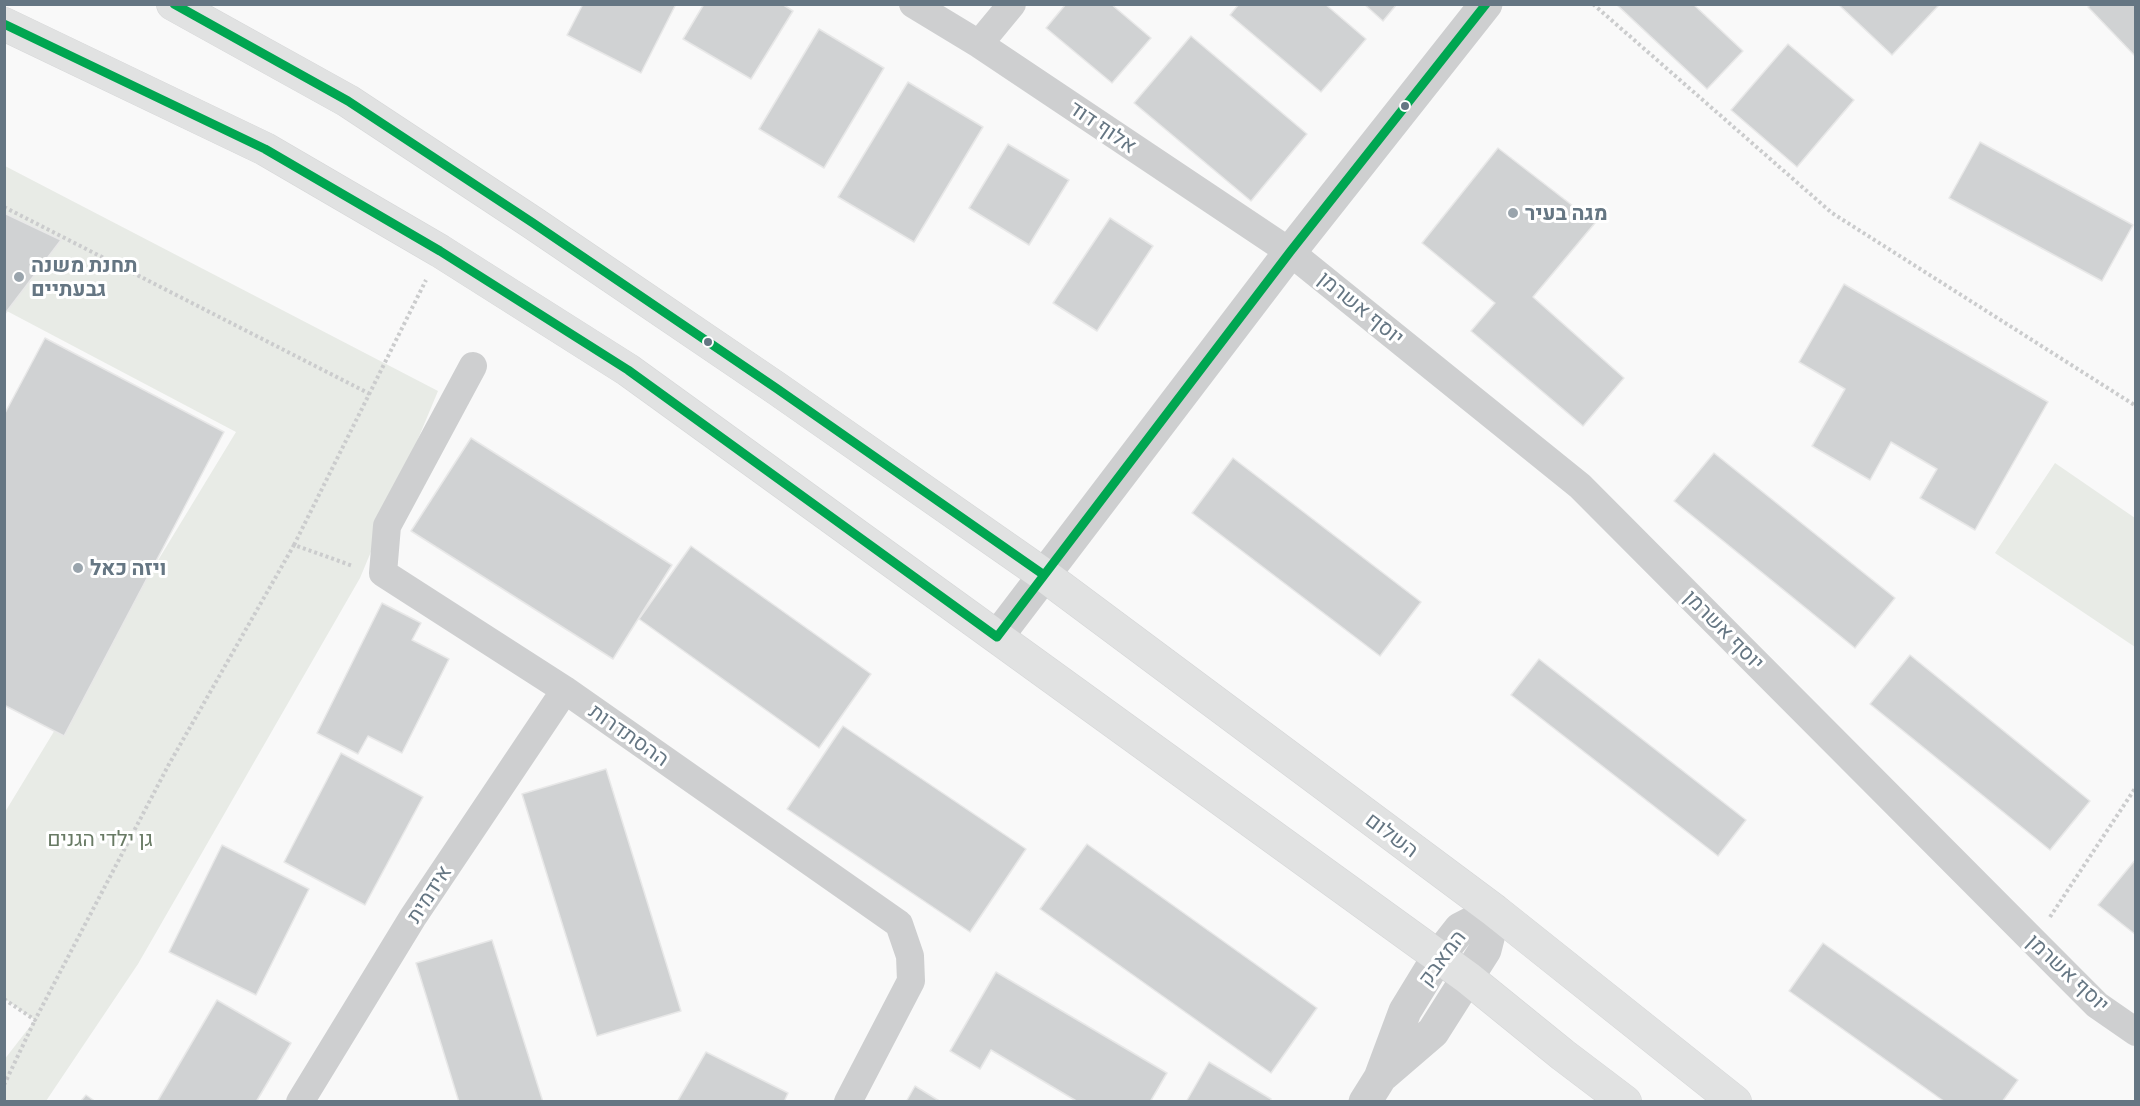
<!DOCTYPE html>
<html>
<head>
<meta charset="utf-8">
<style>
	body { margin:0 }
	#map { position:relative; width:2140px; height:1106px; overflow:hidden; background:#f9f9f9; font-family:"Exo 2",sans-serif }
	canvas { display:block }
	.frame { position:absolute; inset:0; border:6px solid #657683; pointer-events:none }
</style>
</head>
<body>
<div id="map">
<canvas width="2140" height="1106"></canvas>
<div class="frame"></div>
</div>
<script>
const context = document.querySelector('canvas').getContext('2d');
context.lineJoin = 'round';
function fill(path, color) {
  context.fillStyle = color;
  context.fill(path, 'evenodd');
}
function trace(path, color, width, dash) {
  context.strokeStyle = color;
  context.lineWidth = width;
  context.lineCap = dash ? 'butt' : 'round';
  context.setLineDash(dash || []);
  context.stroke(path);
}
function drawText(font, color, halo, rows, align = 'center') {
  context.font = font + ' "Exo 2",Heebo,sans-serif';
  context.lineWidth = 6;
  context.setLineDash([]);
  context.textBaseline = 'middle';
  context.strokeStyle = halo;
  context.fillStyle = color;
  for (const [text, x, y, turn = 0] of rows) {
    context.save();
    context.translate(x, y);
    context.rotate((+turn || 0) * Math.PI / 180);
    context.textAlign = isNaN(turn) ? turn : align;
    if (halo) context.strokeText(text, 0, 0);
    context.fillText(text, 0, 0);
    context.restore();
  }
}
const green = new Path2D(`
	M5,166L438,391L360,578L138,964L46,1101H5L4,1060L35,1020L5,999V812L236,432L5,310Z
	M2055,463L2135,518V647L1995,553Z`);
const building = new Path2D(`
	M583,4H676L641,73L567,35Z
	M704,4H782L793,11L751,79L683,39Z
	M1066,4H1111L1151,38L1112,83L1046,28Z
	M1239,4H1325L1366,39L1321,92L1230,15Z
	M1364,4H1397L1383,21Z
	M1616,4H1693L1743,51L1707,89Z
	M1838,4H1938L1939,5L1892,55Z
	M2091,4H2136V57L2088,7Z
	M819,29L884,68L824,168L759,129Z
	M1191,36L1307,134L1251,201L1134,103Z
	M1788,44L1854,100L1797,167L1731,110Z
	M908,82L983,127L914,242L838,197Z
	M1980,142L2133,225L2102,281L1949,198Z
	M1008,144L1069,180L1029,245L969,208Z
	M1498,148L1595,223L1533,297L1624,378L1583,426L1471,331L1495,303L1422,243Z
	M4,213L61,240L4,315Z
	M1110,218L1153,246L1097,331L1053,303Z
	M1844,284L2048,402L1975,530L1920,498L1937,469L1891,442L1870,480L1812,446L1845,389L1799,362Z
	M45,338L224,432L64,736L4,705V415Z
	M471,438L672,565L613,659L411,531Z
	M1714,453L1895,598L1855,648L1674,501Z
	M1233,458L1421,602L1380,656L1192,513Z
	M691,546L871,674L819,748L639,619Z
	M382,603L421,623L412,640L449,659L402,753L368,736L358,754L317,733Z
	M1910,655L2090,801L2050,850L1870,704Z
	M1539,659L1746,820L1718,856L1511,695Z
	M843,726L1026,849L970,932L787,809Z
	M341,753L423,797L365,905L284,862Z
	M606,769L681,1011L597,1036L522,794Z
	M1087,844L1317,1008L1271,1073L1040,909Z
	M222,845L309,889L256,995L169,952Z
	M2136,859V935L2098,905Z
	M492,940L543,1102H459L416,963Z
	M1823,943L2018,1080L2002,1102H1945L1789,991Z
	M996,972L1167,1073L1150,1102H1078L991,1050L980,1069L950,1051Z
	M217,1000L291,1043L256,1102H157Z
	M706,1052L788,1093L784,1102H677Z
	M1209,1062L1271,1099L1270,1102H1186Z
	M915,1086L941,1102H906Z
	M86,1095L96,1102H80Z`);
const path = new Path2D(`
	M1593,4L1832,213L2136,406
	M4,207L370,394
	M294,545L426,280
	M2050,917L2136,787
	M4,999L35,1020L168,766L294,545L353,566
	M4,1085L35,1020`);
const minor = new Path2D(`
	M913,4L979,44L1290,252L1580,486L2083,991L2097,1005L2136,1032
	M979,44L1012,4
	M473,366L387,526L383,573L565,690L899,924L910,956L911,981L848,1102
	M300,1102L413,917L565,690`);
const tertiary = new Path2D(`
	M997,637L1290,252L1486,4
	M1383,1075L1433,1032L1485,950L1495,911
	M1365,1102L1380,1078L1405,1011L1438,957L1460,929L1495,911`);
const secondary = new Path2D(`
	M173,4L348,101L533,223L776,388L1044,575L1495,911L1735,1102
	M4,24L265,149L440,251L628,370L1468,978L1563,1055L1625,1102`);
const bus1 = new Path2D(`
	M174,4L348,101L533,223L776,388L1044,575
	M4,24L265,149L440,251L628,370L997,637L1290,252L1486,4`);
const markers = [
	[1405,106,5,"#657683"],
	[1513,213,6,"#99a4ac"],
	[19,277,6,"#99a4ac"],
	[708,342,5,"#657683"],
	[78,568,6,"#99a4ac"]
];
const streetNames = [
	["אלוף דוד",1103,127,34],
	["יוסף אשרמן",1361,308,39],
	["יוסף אשרמן",1724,630,45],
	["ההסתדרות",629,735,35],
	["השלום",1392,835,37],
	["אידמית",429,894,-57],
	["המאבק",1442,958,-53],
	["יוסף אשרמן",2068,973,43]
];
const poiNames = [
	["מגה בעיר",1525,213],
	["תחנת משנה",31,265],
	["גבעתיים",31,289],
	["ויזה כאל",90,568]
];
const parkNames = [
	["גן ילדי הגנים",100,839]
];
fill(green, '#e8ebe6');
fill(building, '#d0d2d3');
trace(building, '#e8e8e8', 1.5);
trace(secondary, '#d5d6d7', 34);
trace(path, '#cbcccd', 4, [3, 3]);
trace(minor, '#cecfd0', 28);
trace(tertiary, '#cecfd0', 33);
trace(secondary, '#e1e2e2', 33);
trace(bus1, '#00a651', 9);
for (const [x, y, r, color] of markers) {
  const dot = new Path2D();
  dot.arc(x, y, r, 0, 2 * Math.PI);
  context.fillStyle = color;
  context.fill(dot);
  trace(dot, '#fff', 2);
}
drawText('21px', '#657683', '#fff', streetNames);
drawText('bold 21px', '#657683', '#fff', poiNames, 'left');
drawText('21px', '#687a64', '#fff', parkNames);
</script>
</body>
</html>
